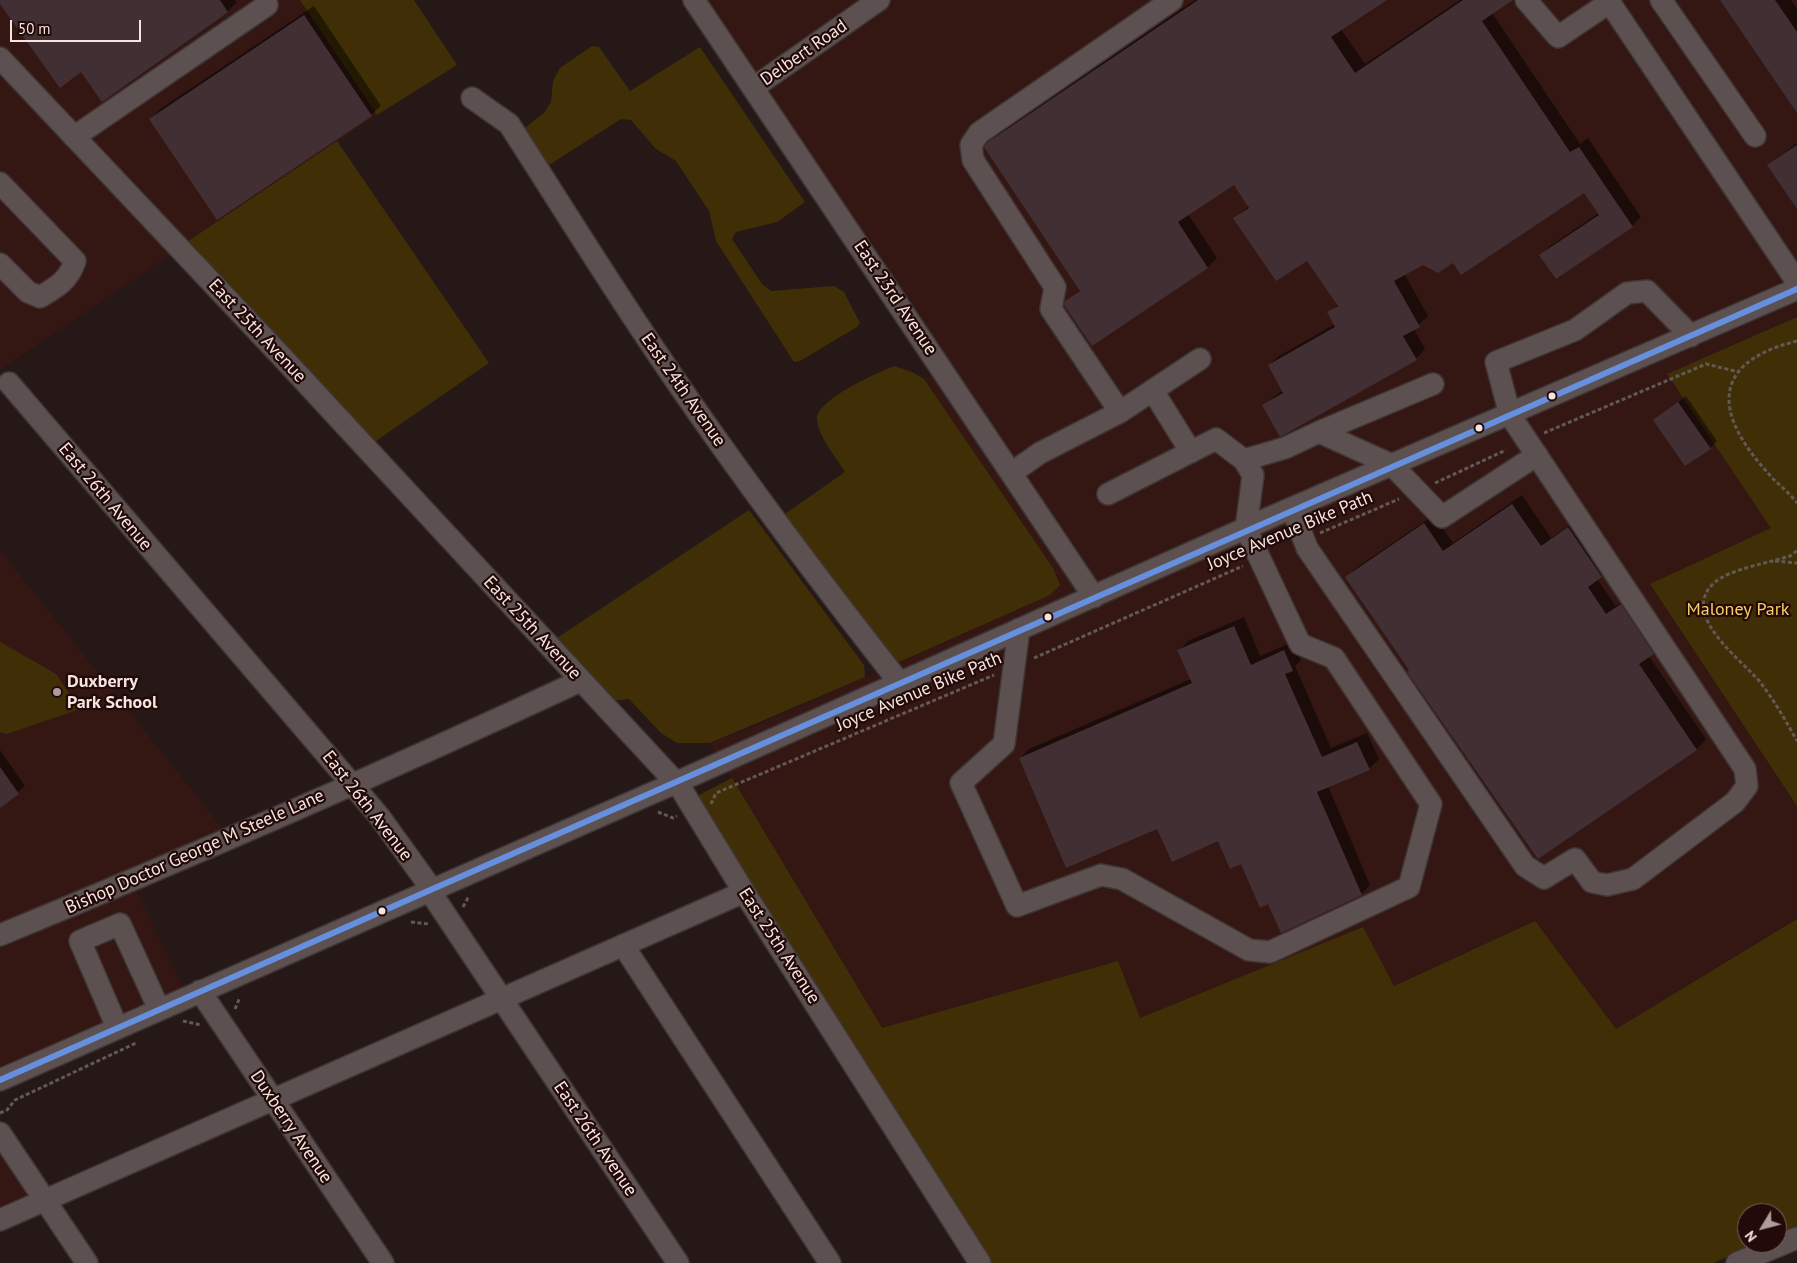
<!DOCTYPE html>
<html>
<head>
<meta charset="utf-8">
<style>
	body { margin:0 }
	#map { position:relative; width:1797px; height:1263px; overflow:hidden; background:#251816; font-family:"PT Sans",sans-serif }
	canvas { display:block }
	.north { position:absolute; left:1737px; top:1203px; width:50px; height:50px; box-sizing:border-box; background:#210a08; border:1px solid #76615f; border-radius:50%; rotate:233deg; font-size:14px; font-weight:700; line-height:20px; text-align:center; color:#f6e4e1 }
	.north::after { content:''; display:block; margin:auto; width:18px; height:22px; background:#ad9d9a; clip-path:polygon(50% 0,100% 100%,50% 72%,0 100%) }
	.scale { position:absolute; left:10px; top:20px; width:131px; height:22px; box-sizing:border-box; border:2px solid #f6e4e1; border-top:0; padding-left:6px; font-size:15px; line-height:18px; white-space:nowrap; color:#f6e4e1; -webkit-text-stroke:4px #210a08; paint-order:stroke }
</style>
</head>
<body>
<div id="map">
<canvas width="1797" height="1263"></canvas>
<div class="north">N</div>
<div class="scale">50 m</div>
</div>
<script>
const context = document.querySelector('canvas').getContext('2d');
context.lineJoin = 'round';
function fill(path, color) {
  context.fillStyle = color;
  context.fill(path, 'evenodd');
}
function trace(path, color, width, dash) {
  context.strokeStyle = color;
  context.lineWidth = width;
  context.lineCap = dash ? 'butt' : 'round';
  context.setLineDash(dash || []);
  context.stroke(path);
}
function drawText(font, color, halo, rows, align = 'center') {
  context.font = font + ' "PT Sans",sans-serif';
  context.lineWidth = 4.5;
  context.setLineDash([]);
  context.textBaseline = 'middle';
  context.strokeStyle = halo;
  context.fillStyle = color;
  for (const [text, x, y, turn = 0] of rows) {
    context.save();
    context.translate(x, y);
    context.rotate((+turn || 0) * Math.PI / 180);
    context.textAlign = isNaN(turn) ? turn : align;
    if (halo) context.strokeText(text, 0, 0);
    context.fillText(text, 0, 0);
    context.restore();
  }
}
const built = new Path2D(`
	M0,0H300L377,115L0,370Z
	M692,0H1797V317L1667,374L1772,528L1650,585L1797,806V919L1615,1029L1535,921L1393,986L1363,928L1139,1018L1118,961L881,1028L710,743L748,729L1050,595L1060,584L1053,568L924,379L940,369Z
	M0,550L228,835L130,877L189,999L0,1080Z
	M0,1138L41,1200L0,1218Z`);
const green = new Path2D(`
	M300,0H414L457,65L377,115Z
	M592,46L599,47L630,91L700,47L805,202L777,222L736,232L732,239L762,284L771,291L834,286L844,292L860,323L857,327L800,361L794,362L716,241L709,211L676,161L656,149L631,120L621,119L546,167L522,130L544,113L551,102L553,81L560,68Z
	M337,141L489,363L373,443L187,242Z
	M1797,317V806L1650,584L1771,528L1667,374Z
	M894,366L912,372L924,379L1053,568L1060,585L1050,595L899,662L880,652L779,518L845,472C836,457 819,438 817,420C815,400 877,373 894,366Z
	M749,510L864,665L865,677L710,743H677L661,733L629,699L611,701L557,638Z
	M0,642L56,674L80,709L7,734L0,732Z
	M732,778L882,1028L1118,961L1140,1018L1363,927L1394,986L1535,921L1616,1029L1797,919V1228L1777,1236V1213H1747V1243H1760L1713,1263H990L695,797Z`);
const shadow = new Path2D(`
	M0,0H235L237,2L228,11L81,71Z
	M1195,0H1385L1341,29L1365,64L1460,0H1511L1492,13L1580,144L1588,138L1641,217L1632,226L1541,255L1550,246L1599,213L1585,191L1453,261L1424,263L1405,275L1428,316L1414,329L1425,349L1416,359L1264,405L1283,390L1269,365L1279,356L1335,324L1329,313L1338,304L1308,259L1235,218L1249,206L1234,183L1188,214L1217,258L1208,267L1092,344L1066,301L1081,289L989,143L999,133Z
	M1722,0H1791L1797,9V111Z
	M314,6L381,106L371,115L151,119L160,109Z
	M1797,143V195L1769,165Z
	M1686,396L1717,441L1710,448L1655,420Z
	M1522,495L1551,538L1578,519L1611,567L1597,579L1616,606L1631,596L1662,644L1649,656L1706,739L1697,749L1538,857L1347,577L1356,568L1434,515L1453,543Z
	M1244,617L1260,656L1293,642L1301,660L1295,666L1331,748L1367,733L1379,759L1369,769L1328,786L1370,885L1361,894L1269,902L1242,863L1219,840L1158,827L1020,758L1029,749L1191,679L1179,651L1188,641Z
	M0,750L25,786L0,806Z`);
const building = new Path2D(`
	M0,0H220L228,12L102,102L81,72L60,88L0,4Z
	M1198,0H1387L1331,37L1355,73L1463,0H1513L1482,21L1570,152L1579,147L1633,227L1556,279L1539,255L1599,215L1584,193L1461,275L1453,263L1438,273L1423,265L1394,281L1420,327L1403,336L1417,360L1280,437L1262,405L1283,393L1268,365L1335,327L1327,312L1338,306L1307,261L1276,281L1233,218L1249,208L1234,185L1178,222L1208,268L1092,346L1064,305L1065,301L1080,291L984,147L988,142Z
	M1720,0H1775L1797,32V113Z
	M304,15L372,116L217,220L149,119Z
	M1797,145V209L1767,165Z
	M1678,402L1711,449L1685,466L1653,420Z
	M1512,504L1541,546L1568,527L1602,577L1588,587L1606,614L1621,604L1654,654L1639,664L1697,750L1538,859L1407,672L1409,670L1345,577L1424,523L1443,551Z
	M1234,626L1251,665L1284,650L1293,671L1285,674L1322,757L1357,742L1370,770L1317,792L1362,895L1281,933L1268,904L1260,908L1241,864L1230,869L1218,841L1172,862L1157,829L1066,868L1019,758L1192,683L1177,650Z
	M0,767L19,794L0,808Z`);
const path = new Path2D(`
	M1797,341C1786,344 1775,347 1765,352C1702,382 1734,436 1768,473C1777,484 1789,492 1797,503
	M1544,433L1706,364L1739,372
	M1435,483L1506,450
	M1320,533L1399,499
	M1797,551L1790,556C1769,563 1729,569 1714,583C1679,615 1741,659 1760,682C1774,700 1786,721 1797,741
	M1775,561L1797,563
	M1034,658L1243,566
	M711,804L716,793L994,675
	M658,812L673,818L677,816
	M463,907L469,896
	M411,922L429,924
	M235,1009L240,997
	M183,1021L201,1025
	M0,1113L7,1110L15,1100L136,1043`);
const minor = new Path2D(`
	M694,0L1094,597
	M1526,0L1558,37L1610,2
	M1608,0L1797,282
	M1661,0L1755,136
	M0,58L282,357L680,787L744,892L980,1263
	M753,88L879,0
	M472,98L509,124C558,200 606,278 657,353C733,466 815,575 899,682
	M74,137L267,5
	M0,183L75,261C69,280 57,287 40,297L28,292L0,264
	M9,383L379,816L428,884L433,896L678,1263
	M1153,391L1191,452
	M1120,412L1200,359
	M1319,432L1433,384
	M1244,460L1285,448L1319,432L1392,465L1442,517L1537,455
	M1013,472L1040,453L1120,412L1051,309L1055,287L973,160L971,145L979,133L1172,0
	M1292,508L1307,548L1525,866L1544,878L1575,859L1592,882L1607,885L1633,879L1735,802L1747,786L1745,769L1510,415L1496,362L1575,330L1627,293L1647,291L1691,336
	M1019,629L1004,744L961,783L1017,906L1101,875L1122,879L1249,950L1270,952L1409,887L1431,804L1334,658L1300,644L1246,529L1253,475L1244,460L1216,439L1108,494
	M0,935C195,855 389,770 580,681
	M623,945L830,1263
	M200,991L383,1263
	M117,1027L80,941L120,924L159,1009
	M0,1080L675,783L1271,517L1797,289
	M0,1133L87,1263
	M0,1220L744,892
	M1737,1263L1797,1238`);
const bus1 = new Path2D(`
	M0,1080C599,816 1197,549 1797,289`);
const markers = [
	[1552,396,4.5,"#f6e4e1"],
	[1479,428,4.5,"#f6e4e1"],
	[1048,617,4.5,"#f6e4e1"],
	[57,692,5,"#ad9d9a"],
	[382,911,4.5,"#f6e4e1"]
];
const streetNames = [
	["Delbert Road",804,53,-35],
	["East 23rd Avenue",895,298,56],
	["East 25th Avenue",257,331,47],
	["East 24th Avenue",683,390,55],
	["East 26th Avenue",105,497,50],
	["Joyce Avenue Bike Path",1290,531,-23],
	["East 25th Avenue",532,628,47],
	["Joyce Avenue Bike Path",919,692,-23],
	["East 26th Avenue",367,806,52],
	["Bishop Doctor George M Steele Lane",195,852,-24],
	["East 25th Avenue",779,946,57],
	["Duxberry Avenue",291,1127,56],
	["East 26th Avenue",595,1139,56]
];
const parkNames = [
	["Maloney Park",1738,610]
];
const poiNames = [
	["Duxberry",67,682],
	["Park School",67,703]
];
fill(built, '#341713');
fill(green, '#402f06');
fill(shadow, '#0007');
fill(building, '#422f33');
trace(minor, '#3f3534', 24);
trace(path, '#625957', 3, [4, 2.5]);
trace(minor, '#5c5150', 21);
trace(bus1, '#6690de', 6);
for (const [x, y, r, color] of markers) {
  const dot = new Path2D();
  dot.arc(x, y, r, 0, 2 * Math.PI);
  context.fillStyle = color;
  context.fill(dot);
  trace(dot, '#210a08', 2);
}
drawText('18px', '#f6e4e1', '#210a08', streetNames);
drawText('18px', '#f8cf67', '#210a08', parkNames);
drawText('bold 18px', '#f6e4e1', '#210a08', poiNames, 'left');
</script>
</body>
</html>
